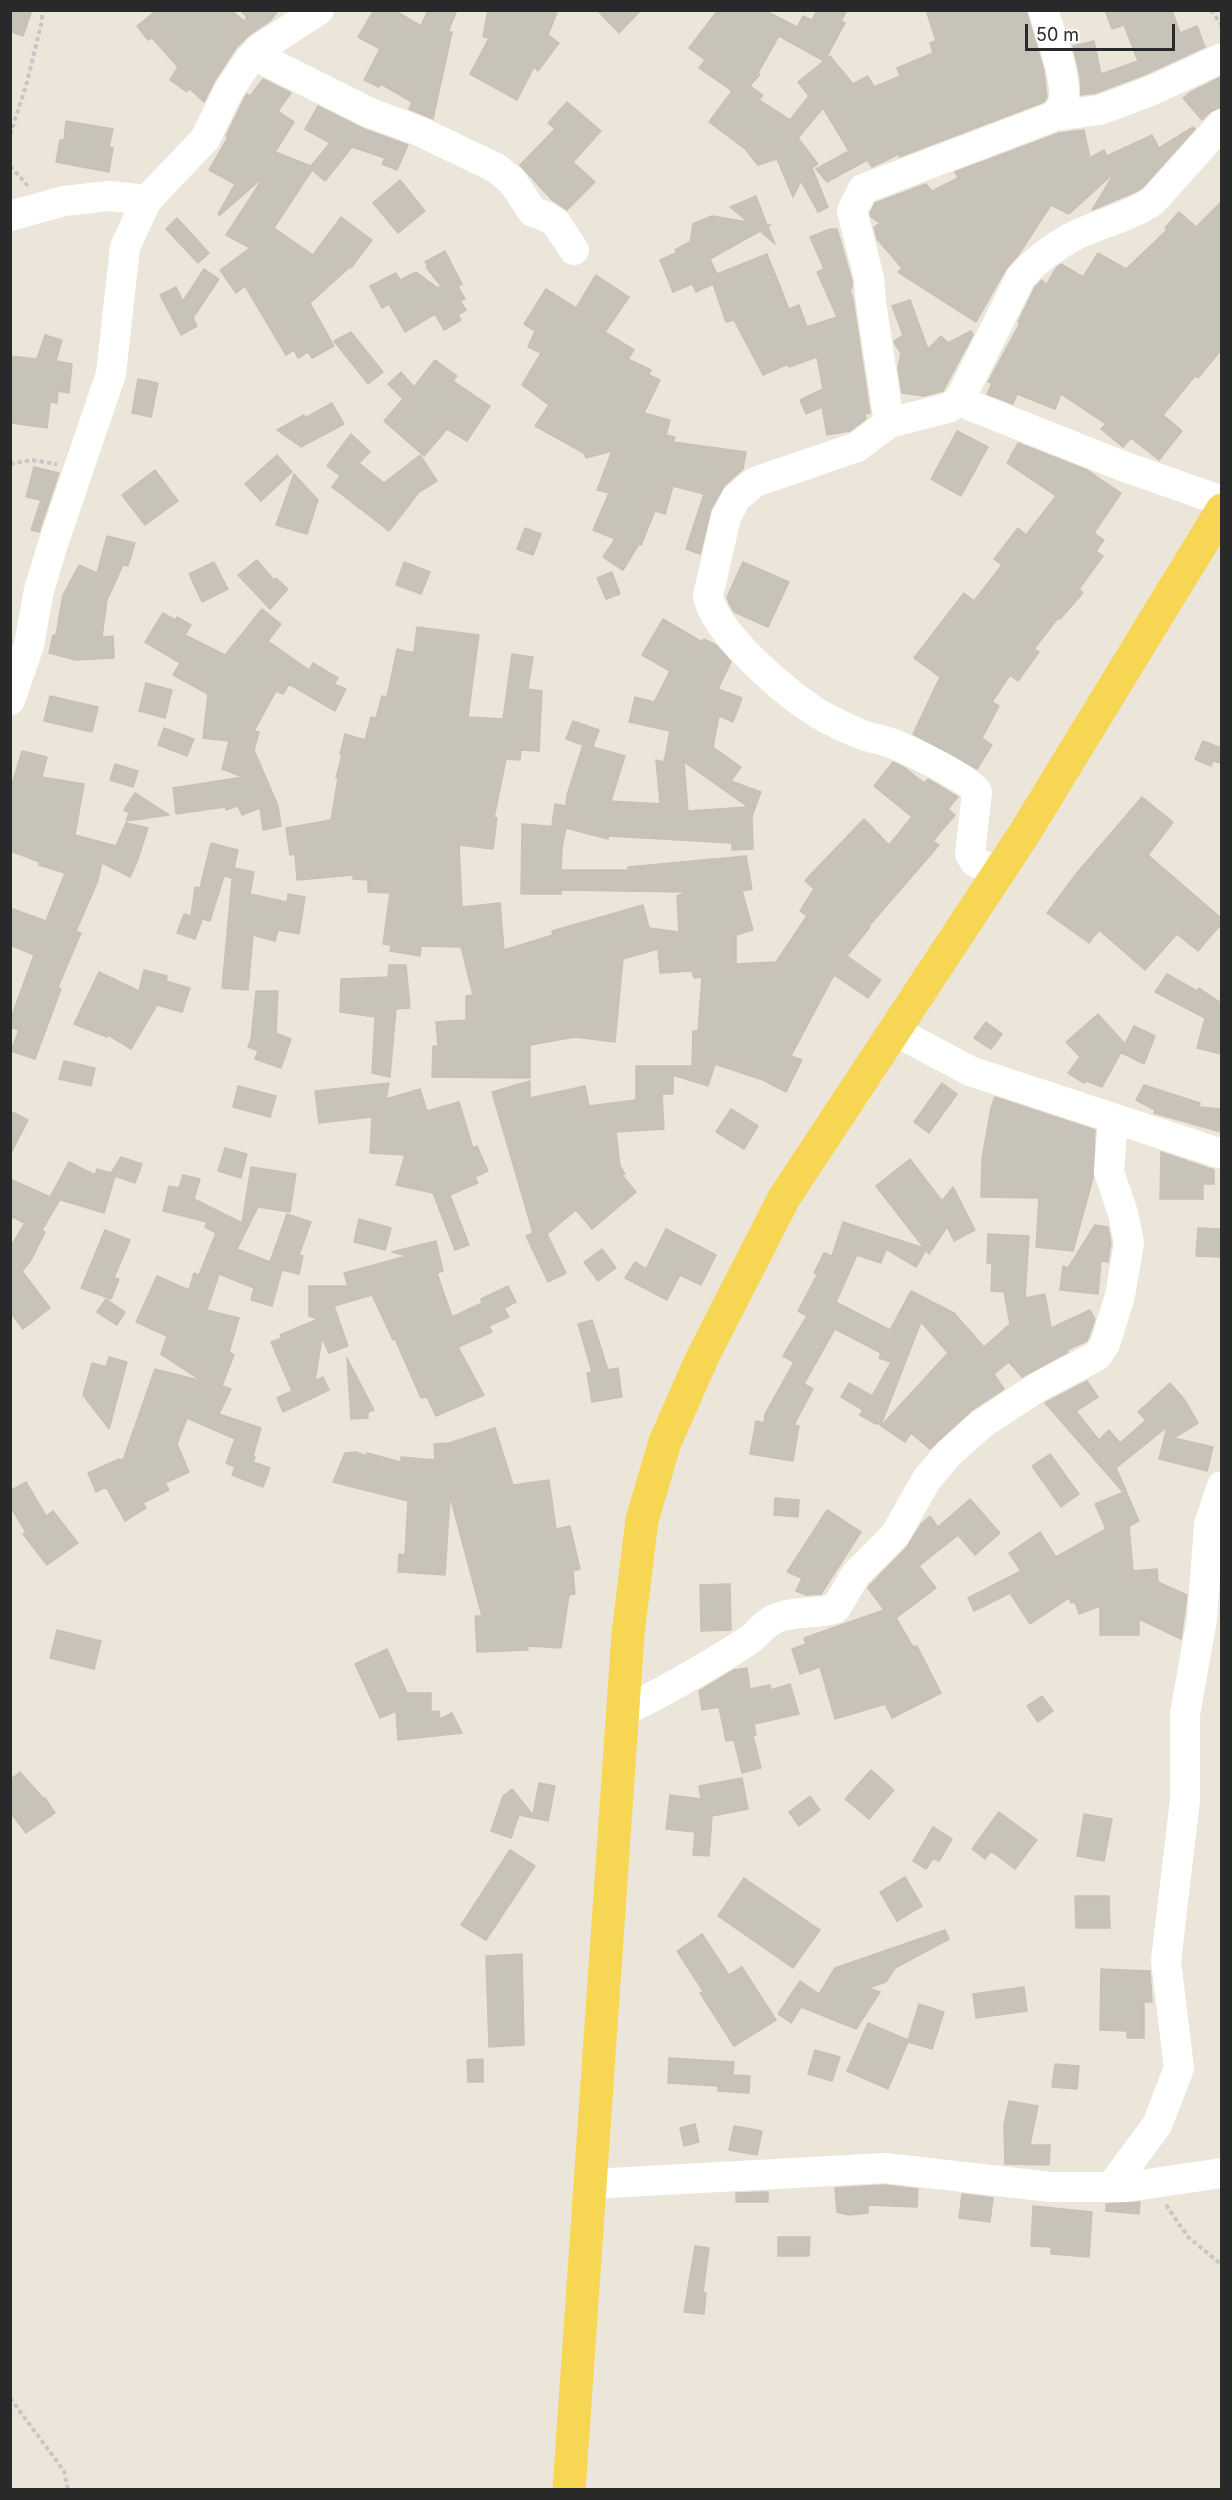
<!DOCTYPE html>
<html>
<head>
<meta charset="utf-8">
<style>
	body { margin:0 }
	#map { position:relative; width:1232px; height:2500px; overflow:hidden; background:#ece5da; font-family:Inter,sans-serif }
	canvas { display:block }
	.frame { position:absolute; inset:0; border:12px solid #292929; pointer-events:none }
	.scale { position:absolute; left:1025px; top:24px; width:150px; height:27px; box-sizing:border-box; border:3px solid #292929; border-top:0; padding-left:8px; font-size:18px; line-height:21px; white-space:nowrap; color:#292929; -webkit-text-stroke:4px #fff; paint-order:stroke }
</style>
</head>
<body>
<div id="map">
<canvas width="1232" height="2500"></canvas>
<div class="frame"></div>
<div class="scale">50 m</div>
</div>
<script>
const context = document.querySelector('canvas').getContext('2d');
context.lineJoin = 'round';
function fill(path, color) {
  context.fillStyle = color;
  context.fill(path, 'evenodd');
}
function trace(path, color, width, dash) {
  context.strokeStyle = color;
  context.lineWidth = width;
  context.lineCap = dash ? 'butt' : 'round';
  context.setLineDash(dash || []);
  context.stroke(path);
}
const building = new Path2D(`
	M10,10H32L23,36L10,31Z
	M157,10H231L244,21L247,17L240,10H279L270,21L249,35L236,48L215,80L204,102L189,88L187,92L170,80L178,67L152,38L148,40L137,26Z
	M374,10H394L421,26L428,10H457L448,32H452L433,119L409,109L412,102L381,84L379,87L364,80L380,49L358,37Z
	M488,10H558L548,35L559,43L538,71L534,67L517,100L470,74L489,38L483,37Z
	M597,10H641L619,33Z
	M718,10H764L797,27L803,16L812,20L817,10H847L841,21L845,23L825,60L830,56L853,84L868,76L874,87L900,76L897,68L933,53L930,43L936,41L926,10H1026L1044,71L1047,97L1044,102L899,157L901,153L872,167L867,160L827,182L816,169L849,151L823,108L798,138L818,164L812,168L828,207L818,212L801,181L793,197L777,159L758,165L745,149L709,122L732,91L699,68L705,60L689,48ZM779,36L824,61L798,82L809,96L790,120L759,100L763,95L750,86L760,74L758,73Z
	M1105,10H1172L1180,33L1197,26L1205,47L1146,74L1096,93L1081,95L1080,76L1073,46L1094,41L1101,74L1138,61L1124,25L1112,29Z
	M1221,77V107L1210,112L1202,120L1183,98L1191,92Z
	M263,79L291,93L278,111L294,122L275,152L311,166L330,143L305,129L318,106L364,129L408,145L397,170L382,164L385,158L352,147L325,181L312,170L274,228L313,255L341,217L372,240L351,268L350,267L310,303L334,346L312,358L308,352L298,358L294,350L286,355L245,286L236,293L220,270L250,248L226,235L261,181L260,180L220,215L218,214L235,184L209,170L228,137L226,136L244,99L247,94L250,96Z
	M567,102L601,131L573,162L595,182L567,210L552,200L520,165L555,129L548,123Z
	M66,121L113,129L109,147L113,148L109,172L56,162L60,140H64Z
	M1193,127L1195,129L1142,188L1135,192L1092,210L1115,172L1069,214L1051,205L1019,254L1006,269L976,322L898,272L902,268L877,239L874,227L880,223L871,217L870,213L875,203L926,184L932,191L958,178L955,172L1059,133L1084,130L1090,158L1104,150L1107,156L1152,135L1159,148Z
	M400,180L425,211L398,233L373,203Z
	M756,196L767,225H771L768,227L775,244L760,231L710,259L717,274L767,254L789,309L799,305L807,327L837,317L817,272L824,269L810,237L830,229H837L852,281V288L850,289L853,299L870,413L865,414L866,419L850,431L827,435L822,407L806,414L800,400L823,389L817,357L789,367L788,364L763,375L734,320L726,322L713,284L696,292L692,284L673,292L660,260L676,253L675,250L690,242L693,224L712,216L748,222L730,207Z
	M1221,202V350L1198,378L1195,376L1163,415L1182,431L1159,460L1131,438L1123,447L1101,429L1106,424L1061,394L1055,409L1017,394L1013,404L987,394L992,383L988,382L1020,323L1018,322L1035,287L1042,280L1046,285L1057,267L1061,264L1083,277L1098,253L1126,269L1167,230L1165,228L1179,212L1196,227Z
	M177,218L209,253L198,263L166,229Z
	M445,251L462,284L458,286L465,299L460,301L466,310L458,315L461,320L444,330L435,314L405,332L389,304L382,308L370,286L396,273L400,280L416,272L438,288L441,286L426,267L428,266L425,262Z
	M204,269L219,279L193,318L197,326L181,335L160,295L176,287L183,301Z
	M596,275L629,297L605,332L634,350L628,359L651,370L649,375L660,380L644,413L670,420L666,435L675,437L673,442L746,452L743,469L725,485L711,509L700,554L686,549L704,494L673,486L665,514L655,511L641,545L639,544L623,570L603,557L615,539L593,530L609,493L597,490L612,451L586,458L584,453L535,426L549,405L522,385L541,353L528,347L535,331L524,324L546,289L576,308Z
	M910,300L928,349L941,336L948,343L971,331L973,335L943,391L924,396L902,393L898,368L901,353L895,344L894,341L903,335L892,306Z
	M351,332L383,372L368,384L334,341Z
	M45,335L62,340L56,361L72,364L69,393L58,391L57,403L50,402L47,428L11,423L13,405H10V356L37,359Z
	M435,360L457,376L453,381L490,406L467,441L447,429L424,456L384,421L403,399L388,384L401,372L414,387Z
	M138,379L158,383L151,417L132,413Z
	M332,403L344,424L301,447L277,430L304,415L305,418Z
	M957,431L988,447L961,496L931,479Z
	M351,434L370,452L359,463L384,483L420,455L437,481L419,492L389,531L332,487L340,476L327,466Z
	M1018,443L1087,470L1121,493L1094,533L1104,540L1096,551L1103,556L1079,589L1083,593L1060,619L1058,618L1034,649L1039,652L1018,681L1010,675L992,702L999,706L982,738L992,745L977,769L913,734L940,677L914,658L964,593L974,601L1002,565L994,559L1018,528L1026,535L1056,496L1007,463Z
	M277,455L292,472L261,501L245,484Z
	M34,467L59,473L39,532L31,530L41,500L26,497Z
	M155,470L178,501L145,525L122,495Z
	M294,474L318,500L307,534L276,525Z
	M525,528L541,534L533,555L517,549Z
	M107,536L135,543L128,566L123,565L107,600L102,637L113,636L114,658L76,660L49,653L53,635H56L63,595L79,565L97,573Z
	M257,560L274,580L276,578L288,589L270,609L238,575Z
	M214,562L228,589L202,602L189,574Z
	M404,562L430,572L421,594L396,585Z
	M743,562L789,582L768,627L734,612L729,603L727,597Z
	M612,572L620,594L606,599L597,578Z
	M262,609L281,624L268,641L309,670L313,663L338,678L334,684L346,689L335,711L289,684L283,694L276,691L254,731L259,732L254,750L278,806L281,826L263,830L260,808L242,815L238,806L226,810L225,807L176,814L173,788L243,777L222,769L229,741L203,738L208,694L173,675L180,663L145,642L163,613L175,620L177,617L191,625L185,635L225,655Z
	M663,619L702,642L704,639L716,645L731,662L718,689L742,698L733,722L719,716L713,747L741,767L731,781L761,792L752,816L753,849L732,850V843L609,836L608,839L566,828L562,847L561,870H628V867L746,856L752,889L742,891L753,930L736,935V964L776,962L807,916L800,911L814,889L805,881L811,874L864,819L889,845L912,817L874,786L893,762L905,768L924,783L928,779L958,797L948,809L955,815L933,841L939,845L869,926L870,927L847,956L881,980L868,998L834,975L791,1056L802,1060L786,1092L763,1080L715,1064L708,1086L673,1075V1094H662L664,1129L616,1132L620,1166L625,1174L622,1175L636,1192L592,1229L576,1210L547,1234L566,1273L548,1282L526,1236L533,1233L492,1092L530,1081V1098L585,1086L589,1106L636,1100V1066H692L693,1031H698L702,977L694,978L692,971L660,973L658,949L623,959L615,1042L575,1037L530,1045V1078L432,1077L433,1046H438L436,1022L466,1020V996L473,995L461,947L421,946L420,956L390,951L391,945L383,944L390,893L368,892V880L353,879V875L297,880L295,854L290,855L286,828L331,820L338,778H336L342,755L340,754L345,734L365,740L371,717L376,718L382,696L387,697L397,649L414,653L417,627L479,635L468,717L503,719L512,654L533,657L528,689L542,691L539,751L521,750L520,760L506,759L494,818H497L493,849L459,845L462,907L500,903L504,950L553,935L552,931L643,905L649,928L679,932L677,896L687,892L561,890V894H521L522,824L559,827L552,825L555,804L566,806L567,795L583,745L566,739L573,721L599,730L593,747L625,756L611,801L660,804L656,760L664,762L670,731L629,722L635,697L654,702L670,671L642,655ZM684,762L707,778L748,807L688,811Z
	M146,683L172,690L165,718L139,711Z
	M50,696L98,707L92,732L44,721Z
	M164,728L194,739L187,756L158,745Z
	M1203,741L1221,748V763L1213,761L1211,766L1195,759Z
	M22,751L47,757L42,777L84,784L75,835L116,846L126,823L148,828L137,862L130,877L102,863L97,883L76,931L81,933L58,987L61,989L35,1059L11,1051L19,1030L10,1027V1021L34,955L10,945V908L46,921L65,873L39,865L40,862L10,851V791Z
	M115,764L138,771L133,787L110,780Z
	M135,793L169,815L126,821L129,813L124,810Z
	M1142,797L1173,822L1148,855L1221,918V924L1198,951L1177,934L1145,970L1099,930L1089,943L1047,913L1076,874Z
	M211,843L238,850L234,868L254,872L250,894L287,902L288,894L305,897L299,934L278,930L275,941L253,935L248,990L222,988L233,869L231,878L224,876L210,921L194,917L202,920L195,939L177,933L184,914L191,916L195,887L200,888Z
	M389,965H406L410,1008L396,1009L390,1077L372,1073L375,1017L340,1012L341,979L388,977Z
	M144,970L167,976L166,981L190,988L182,1012L157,1005L131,1049L108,1035L107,1037L74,1024L99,972L139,991Z
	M1167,974L1197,991L1199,988L1221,1003V1054L1197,1048L1205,1018L1155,992Z
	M256,991H278L276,1033L291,1039L281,1068L255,1059L258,1051L248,1047L251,1039Z
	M1098,1014L1125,1044L1134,1026L1155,1036L1144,1064L1122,1053L1123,1049L1102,1087L1086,1081L1084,1083L1068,1073L1080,1057L1066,1042Z
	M986,1022L1002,1034L991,1049L974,1038Z
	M64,1061L95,1068L91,1086L59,1079Z
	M389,1083L386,1099L420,1089L427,1111L459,1102L473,1148L477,1146L488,1171L475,1177L478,1183L450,1195L469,1245L455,1250L433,1193L396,1185L405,1155L370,1153L372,1117L319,1123L315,1091Z
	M942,1083L957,1094L929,1133L914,1122Z
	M1144,1085L1200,1103L1199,1107L1221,1109V1132L1154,1113L1155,1110L1136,1100Z
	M238,1086L276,1096L270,1117L233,1107Z
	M995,1097L1095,1130L1093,1178L1073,1251L1036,1247L1039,1198L981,1197L982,1159L991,1108Z
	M731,1109L758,1126L744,1149L716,1132Z
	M10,1111L28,1120L10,1155Z
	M225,1148L247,1154L241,1178L218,1171Z
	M1161,1152L1214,1170V1184H1203V1199H1160Z
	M121,1157L142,1164L135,1183L115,1176L104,1213L51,1197L59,1201L42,1230L45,1232L30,1262L22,1271L50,1308L23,1329L10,1312V1248L25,1223L10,1216V1179L50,1197L69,1162L95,1175L97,1169L111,1173Z
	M910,1159L942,1201L953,1187L975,1230L954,1241L947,1227L929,1254L926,1250L916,1267L886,1249L881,1263L857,1255L836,1302L890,1330L911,1291L954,1313L984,1347L1010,1324L1004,1292L991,1291L992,1263H987L988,1234L1029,1236L1025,1298L1045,1294L1051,1328L1090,1310L1095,1319L1089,1336L1087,1341L1067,1350L1068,1352L1022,1377L1009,1362L994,1374L1004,1389L972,1410L930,1449L911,1433L905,1442L881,1426L948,1353L921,1322L881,1425L877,1423L876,1424L860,1415L863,1410L841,1397L849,1383L872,1396L891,1362L879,1358L881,1353L835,1329L804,1384L813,1389L794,1425L799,1426L793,1461L750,1454L756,1421L764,1423L765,1414L794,1362L783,1356L807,1316L798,1311L817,1275L814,1273L824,1253L832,1256L843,1222L924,1248L876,1186Z
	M251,1167L296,1174L290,1212L258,1207L237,1249L270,1262L287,1214L311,1222L299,1255L303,1256L299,1274L282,1270L272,1306L251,1300L254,1288L219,1274L207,1310L239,1318L229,1352L234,1355L222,1386L231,1389L219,1414L261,1428L253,1456L255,1457L253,1462L270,1468L263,1487L232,1475L235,1467L226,1463L235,1439L187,1418L177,1444L189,1472L165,1483L169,1490L143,1503L146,1508L125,1521L106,1487L96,1492L88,1473L119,1459L123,1460L155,1369L202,1381L161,1354L167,1336L136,1322L157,1276L189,1290L194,1273L199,1275L216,1233L205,1227L207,1222L163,1211L169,1186L179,1188L183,1175L200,1179L194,1199L242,1223Z
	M359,1219L391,1228L385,1250L354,1242Z
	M1095,1225L1108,1227L1111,1243L1108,1262L1101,1261L1098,1294L1060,1290L1063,1266L1068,1268Z
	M1198,1228L1221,1229V1257L1196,1256Z
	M666,1229L716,1255L701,1285L680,1275L667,1300L625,1278L635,1262L646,1269Z
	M105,1230L130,1240L114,1278L119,1279L111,1299L81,1288Z
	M436,1241L443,1271L437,1273L452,1317L482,1303L481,1299L508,1286L516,1302L504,1308L509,1317L489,1326L492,1332L458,1347L484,1395L436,1416L427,1397L421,1398L395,1339L393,1340L372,1295L334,1306L348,1346L329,1353L322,1338L315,1381L323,1377L329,1390L283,1412L277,1398L292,1391L271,1342L282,1338L280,1335L318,1319L309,1316V1286H348L344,1273L407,1256L392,1252Z
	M602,1249L616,1268L598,1281L584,1262Z
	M106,1299L125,1312L117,1325L97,1312Z
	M592,1320L608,1370L618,1368L622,1397L592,1402L587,1373L592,1372L578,1324Z
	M109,1357L127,1362L109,1429L83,1395L92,1363L106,1367Z
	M347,1358L374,1410L368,1412V1418L351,1419Z
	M1087,1381L1098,1397L1076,1411L1099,1440L1109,1430L1120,1443L1146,1420L1138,1412L1170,1383L1184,1399L1198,1423L1174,1438L1213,1447L1207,1471L1159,1459L1167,1427L1116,1468L1126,1490L1123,1492L1045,1403Z
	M495,1428L513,1485L549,1480L556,1529L570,1526L580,1569L573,1571L575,1594L569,1595L561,1648L528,1646V1650L477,1652L475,1616H482L450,1496L445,1575L398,1572L399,1554L405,1555L408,1501L333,1482L345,1453L356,1452L366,1456L367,1453L401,1462V1457L435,1460L434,1444L449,1443Z
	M1050,1454L1079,1494L1061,1507L1032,1466Z
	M26,1482L46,1516L53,1511L78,1543L47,1565L23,1534L26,1532L10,1506V1491Z
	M1126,1491L1139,1521L1129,1526L1133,1571L1157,1569L1158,1582L1187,1595L1181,1639L1139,1619V1635H1100V1606L1079,1614L1075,1602L1071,1603L1069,1598L1030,1624L1010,1593L974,1611L968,1598L1021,1571L1009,1553L1040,1532L1056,1557L1106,1529L1095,1504Z
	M775,1498L799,1500L798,1517L774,1515Z
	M970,1499L1000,1533L975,1555L958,1535L919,1566L936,1588L896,1618L913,1647L917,1646L941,1693L892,1718L885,1704L835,1719L820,1667L800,1674L792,1649L806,1644L804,1638L884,1610L868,1588L870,1585L907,1547L922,1523L930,1516L938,1527Z
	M827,1510L861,1532L821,1594L806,1595L796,1591L802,1578L787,1572Z
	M730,1584L731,1630L701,1631L700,1585Z
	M57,1630L101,1641L94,1669L50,1658Z
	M387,1649L407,1693H431V1712L439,1711L440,1719L452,1713L462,1733L398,1740L396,1711L380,1718L355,1664Z
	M747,1668L750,1689L770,1685L771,1690L790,1684L799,1714L754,1724L756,1735L753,1736L761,1768L742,1773L734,1740L726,1741L719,1707L702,1710L699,1691L734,1670Z
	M1042,1696L1053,1711L1038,1722L1027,1706Z
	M871,1770L894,1790L869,1819L845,1799Z
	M20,1772L44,1799L45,1798L55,1813L26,1833L10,1812V1780Z
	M742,1778L748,1809L712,1816L709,1856L693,1855L695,1832L666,1829L670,1795L701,1799L699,1786Z
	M539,1783L555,1786L548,1821L519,1815L511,1838L491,1831L503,1796L512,1789L533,1815Z
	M810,1796L820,1810L799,1826L789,1812Z
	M999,1812L1037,1840L1015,1869L991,1851L985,1859L972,1849Z
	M1084,1814L1112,1819L1104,1861L1077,1856Z
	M933,1827L952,1839L939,1861L933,1858L926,1869L913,1861Z
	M510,1850L535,1866L486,1940L461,1925Z
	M905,1877L922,1906L897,1921L880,1892Z
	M744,1878L820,1930L793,1968L718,1916Z
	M1075,1896H1109L1110,1928H1076Z
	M945,1930L949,1939L895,1968L886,1982L868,1988L880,1992L856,2029L801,2007L791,2023L778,2014L800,1981L819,1994L835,1968Z
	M702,1934L729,1975L742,1967L776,2020L734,2046L700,1993L703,1991L677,1951Z
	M522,1954L524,2045L489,2047L486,1956Z
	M1101,1969L1150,1971L1152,2002H1144V2038H1127V2031L1100,2030Z
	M1024,1987L1027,2011L976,2018L973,1994Z
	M919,2004L944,2012L932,2049L908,2042L888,2089L847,2071L868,2023L908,2040Z
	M815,2050L840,2057L832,2081L808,2074Z
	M669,2058L734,2062L733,2075L750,2076L749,2093L718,2091V2086L668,2083Z
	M483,2059V2082H468L467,2060Z
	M1055,2064L1079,2066L1077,2089L1052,2087Z
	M1009,2101L1038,2106L1030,2145H1050L1049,2165L1005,2164L1004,2125Z
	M695,2124L699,2142L684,2146L680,2128Z
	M734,2126L762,2131L757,2155L729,2150Z
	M884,2185L918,2189L917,2207L868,2205V2213L849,2215L837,2212L835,2188Z
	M768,2192V2202H736V2193Z
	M962,2194L993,2198L990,2222L959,2218Z
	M1140,2202L1139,2214L1106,2211V2204Z
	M1033,2206L1092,2212L1089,2257L1051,2254V2247L1031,2246Z
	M778,2237H810L809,2256H778Z
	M695,2246L709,2248L703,2293H706L704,2314L684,2312Z`);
const path = new Path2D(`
	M1211,10L1222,26
	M10,135L27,82L42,21V10
	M10,166L28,186
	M10,464L31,460L57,464
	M1166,2205L1188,2237L1222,2265
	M10,2398L64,2471L68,2490`);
const minor = new Path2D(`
	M1043,10C1050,31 1067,79 1064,99C1064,105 1058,111 1055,116
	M254,55L370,113L419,131L496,168L512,181L533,212L545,216L556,223L574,250
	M10,216L64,201L109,196L147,200
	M959,401L1120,465L1222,501
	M889,423L871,302L869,278L852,211L863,189L1055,116L1100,110L1153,90L1222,58
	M10,700L29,645L39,590L53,544L111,374L125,247L147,200L205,139L229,90L249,60L259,49L319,10
	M999,873L975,862L970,854L977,792C968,778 912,752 894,744C883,740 871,738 860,734C846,728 831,721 819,714C786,694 715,633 708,596L726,517L736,498L755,482L857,447L889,423L948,408L959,401L1021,277C1037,259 1055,246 1076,235C1102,223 1129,217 1153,201L1222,124
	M895,1031L970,1071L1222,1154
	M622,1712C666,1691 707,1667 748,1641C758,1634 765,1622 777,1618C796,1610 818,1615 836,1608L856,1574L895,1535L927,1479L949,1453L983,1423L1038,1387L1097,1356L1105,1344L1120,1296L1129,1243L1123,1213L1109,1172L1113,1118
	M591,2184L885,2168L1051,2187H1127L1222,2173
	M1111,2187L1157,2125L1179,2068L1166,1961L1185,1800V1714L1202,1619L1209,1525L1222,1486`);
const major = new Path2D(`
	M569,2490L628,1634L642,1520L665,1442L703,1356L784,1198L1024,834L1222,510`);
fill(building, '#c7c3b9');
trace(building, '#c8c1b4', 1.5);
trace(path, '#c7c7c7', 4, [4.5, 3]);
trace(minor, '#fff', 30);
trace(major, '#f7d654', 33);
</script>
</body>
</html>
